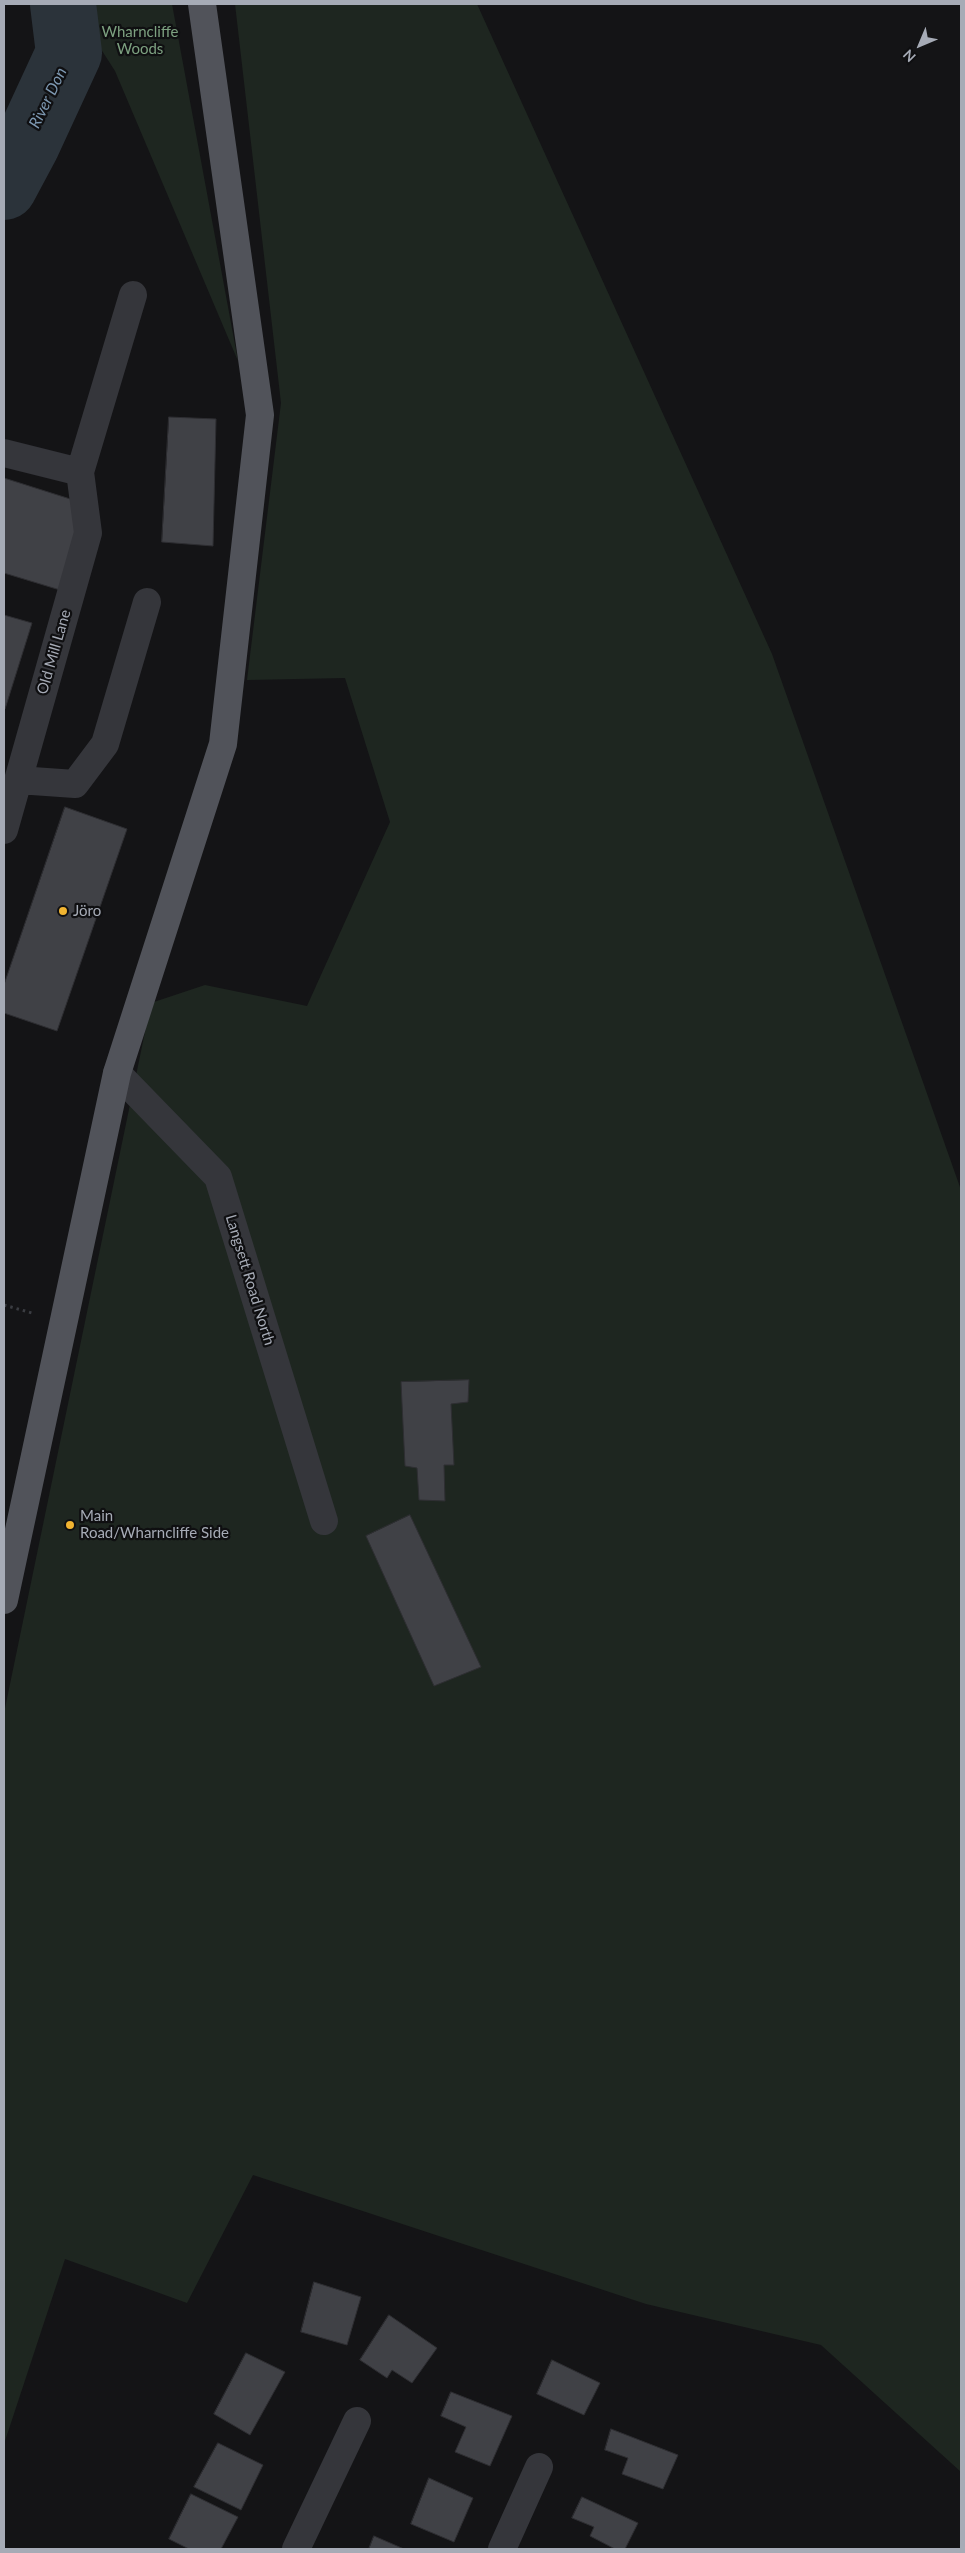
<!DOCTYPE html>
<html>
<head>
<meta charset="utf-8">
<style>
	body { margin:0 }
	#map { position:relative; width:965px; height:2553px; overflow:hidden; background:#141416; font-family:Lato,sans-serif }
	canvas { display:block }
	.frame { position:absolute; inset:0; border:5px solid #a6abb6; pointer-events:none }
	.north { position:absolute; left:895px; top:20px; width:50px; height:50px; -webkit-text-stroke:4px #0f0f11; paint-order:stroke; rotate:225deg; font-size:14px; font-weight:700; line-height:20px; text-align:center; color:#a6abb6 }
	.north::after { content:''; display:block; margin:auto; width:18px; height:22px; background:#a6abb6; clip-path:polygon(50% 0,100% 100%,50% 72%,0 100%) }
</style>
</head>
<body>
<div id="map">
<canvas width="965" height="2553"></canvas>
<div class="frame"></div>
<div class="north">N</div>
</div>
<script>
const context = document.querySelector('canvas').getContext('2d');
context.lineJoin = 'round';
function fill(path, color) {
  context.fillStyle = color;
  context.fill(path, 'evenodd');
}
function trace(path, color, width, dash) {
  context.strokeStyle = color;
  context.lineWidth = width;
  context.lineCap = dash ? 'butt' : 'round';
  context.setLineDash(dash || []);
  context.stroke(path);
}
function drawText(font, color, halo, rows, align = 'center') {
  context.font = font + ' Lato,sans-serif';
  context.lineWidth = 4.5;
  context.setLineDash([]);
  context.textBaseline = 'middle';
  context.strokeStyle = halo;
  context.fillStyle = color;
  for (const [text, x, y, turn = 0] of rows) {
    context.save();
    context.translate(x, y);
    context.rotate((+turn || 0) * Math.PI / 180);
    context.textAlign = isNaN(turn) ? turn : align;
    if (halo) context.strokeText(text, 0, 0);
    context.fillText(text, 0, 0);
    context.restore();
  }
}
const green = new Path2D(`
	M72,4H172L238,361L115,71Z
	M235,4H477L772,654L961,1190V2472L821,2345L646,2304L253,2175L187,2303L65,2259L4,2444V1713L151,1003L205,985L307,1006L390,822L345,678L247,680L281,403Z`);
const river = new Path2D(`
	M4,187L27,144L69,53L63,4`);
const building = new Path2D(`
	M169,417L216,419L213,546L162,542Z
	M4,478L86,504L60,590L4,573Z
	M4,615L32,623L5,709L4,708Z
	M65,807L127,829L57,1031L4,1013V985Z
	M469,1380L468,1402L451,1404L454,1465H444L445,1501L419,1500L417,1468L405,1466L401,1382Z
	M410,1515L481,1667L434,1686L366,1536Z
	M314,2282L361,2297L347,2345L301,2332Z
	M389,2315L437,2348L412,2383L392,2370L387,2378L360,2360Z
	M246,2353L285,2372L250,2435L214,2414Z
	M552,2360L600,2383L584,2415L537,2394Z
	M451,2392L512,2416L490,2466L455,2452L466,2427L441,2416Z
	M611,2429L678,2455L663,2489L622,2474L628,2458L605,2450Z
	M218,2443L263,2465L241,2510L194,2487Z
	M429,2478L473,2498L454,2542L411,2524Z
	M191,2494L238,2517L221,2549H189L169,2539Z
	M582,2497L638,2523L625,2549H615L590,2536L594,2527L572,2518Z
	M374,2536L404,2549H369Z`);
const path = new Path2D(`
	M4,1305L32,1313`);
const minor = new Path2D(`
	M4,453L80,472
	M18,780L75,784L105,744L147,602
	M4,830L88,533L80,472L133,295
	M117,1073L218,1177L324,1521
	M296,2549L357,2421
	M502,2549L539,2467`);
const major = new Path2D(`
	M4,1600L117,1073L223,744L260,415L202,4`);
const markers = [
	[63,911,5,"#f1b431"],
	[70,1525,5,"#f1b431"]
];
const parkNames = [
	["Wharncliffe",140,32],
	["Woods",140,49]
];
const streetNames = [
	["Old Mill Lane",54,652,-74],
	["Langsett Road North",250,1280,73]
];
const poiNames = [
	["Jöro",73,911],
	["Main",80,1516],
	["Road/Wharncliffe Side",80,1533]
];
const waterNames = [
	["River Don",48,98,-64]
];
fill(green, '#1e2620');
trace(river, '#2b333a', 66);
fill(building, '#404146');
trace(building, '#2e2e32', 1);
trace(path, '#3b3d42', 3, [2.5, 4]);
trace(minor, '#35363b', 28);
trace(major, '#51535a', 28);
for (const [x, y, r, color] of markers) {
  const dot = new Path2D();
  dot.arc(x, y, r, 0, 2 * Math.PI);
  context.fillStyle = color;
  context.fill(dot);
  trace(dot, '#0f0f11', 2);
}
drawText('15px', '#7da180', '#0f0f11', parkNames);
drawText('15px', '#a6abb6', '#0f0f11', streetNames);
drawText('15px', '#a6abb6', '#0f0f11', poiNames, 'left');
drawText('italic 16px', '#7d98b1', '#0f0f11', waterNames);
</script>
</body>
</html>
